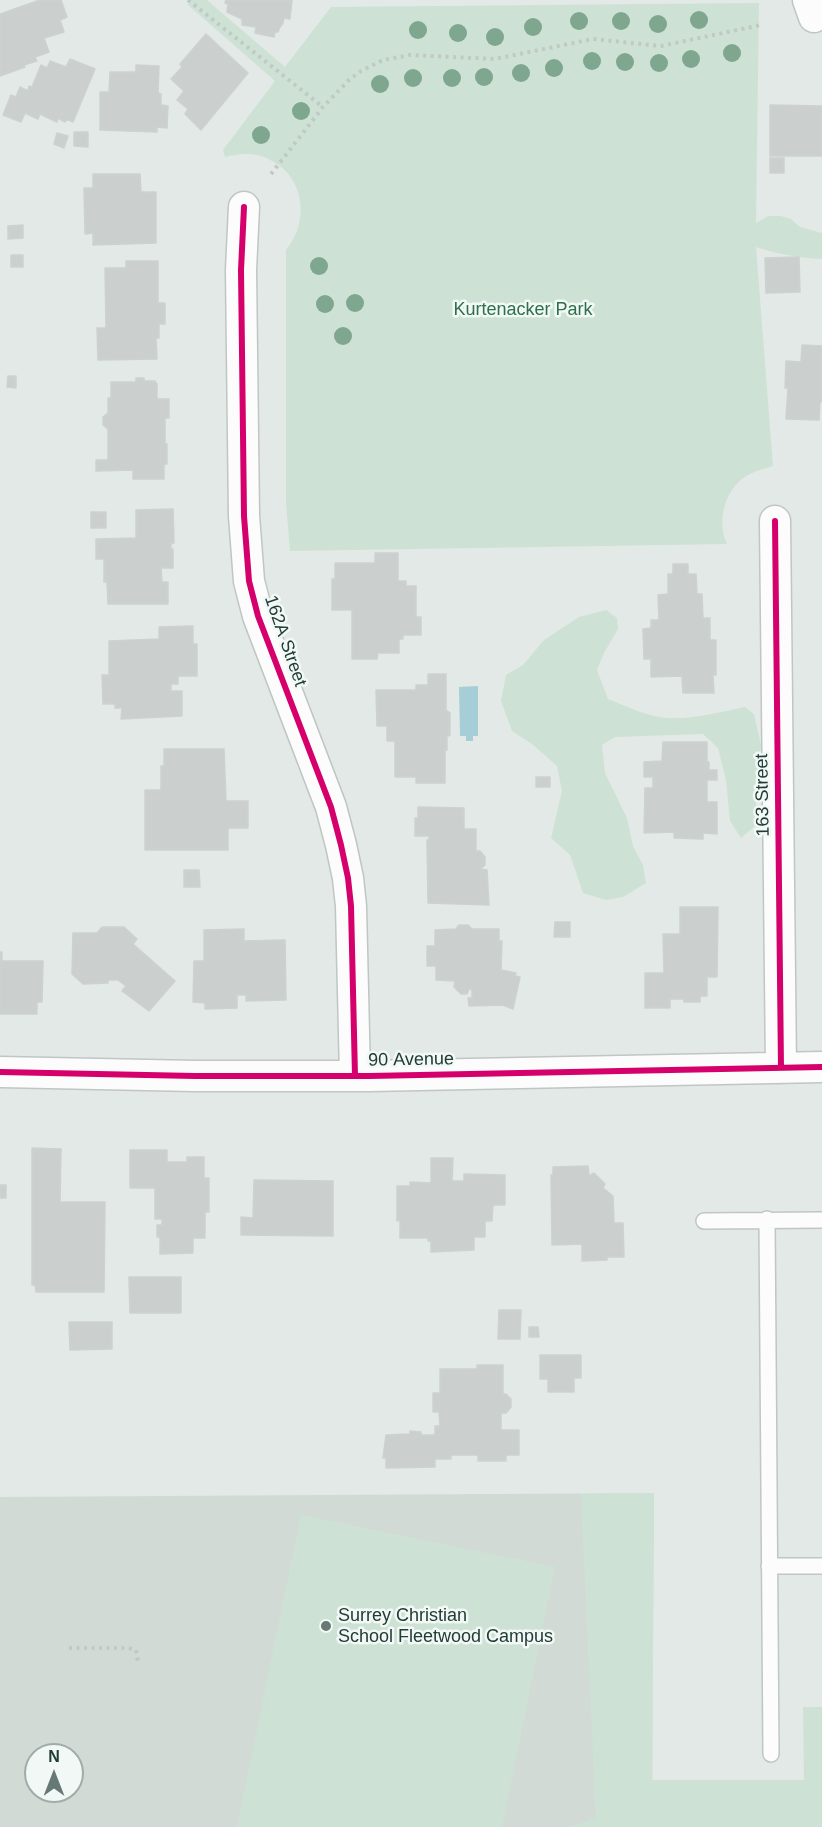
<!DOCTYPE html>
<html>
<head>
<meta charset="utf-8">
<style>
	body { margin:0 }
	#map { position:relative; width:822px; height:1827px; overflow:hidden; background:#e3e9e6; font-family:Helvetica,sans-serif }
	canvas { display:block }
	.north { position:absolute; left:24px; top:1743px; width:60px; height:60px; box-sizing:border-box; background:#f2f8f5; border:2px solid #9fada9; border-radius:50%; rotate:0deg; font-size:16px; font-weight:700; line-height:24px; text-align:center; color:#223c36 }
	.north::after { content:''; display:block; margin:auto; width:21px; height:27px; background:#667974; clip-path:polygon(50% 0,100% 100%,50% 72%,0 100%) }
</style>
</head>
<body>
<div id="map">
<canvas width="822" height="1827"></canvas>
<div class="north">N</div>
</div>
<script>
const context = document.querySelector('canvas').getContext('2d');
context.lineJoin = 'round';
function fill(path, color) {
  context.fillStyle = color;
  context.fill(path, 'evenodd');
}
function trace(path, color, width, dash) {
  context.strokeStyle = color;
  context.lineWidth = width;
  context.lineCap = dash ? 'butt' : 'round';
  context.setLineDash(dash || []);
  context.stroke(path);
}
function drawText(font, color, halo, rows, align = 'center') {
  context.font = font + ' Helvetica,sans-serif';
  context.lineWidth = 5;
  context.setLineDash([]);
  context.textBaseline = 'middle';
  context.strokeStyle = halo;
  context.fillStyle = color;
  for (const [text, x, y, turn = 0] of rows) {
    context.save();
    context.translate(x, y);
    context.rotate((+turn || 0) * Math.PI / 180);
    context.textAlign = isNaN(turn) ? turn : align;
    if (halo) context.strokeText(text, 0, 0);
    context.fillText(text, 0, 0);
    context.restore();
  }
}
const built = new Path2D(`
	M654,1493L652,1827H0V1497ZM36,1755H72V1791H36Z`);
const green = new Path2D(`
	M191,0H207L285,67L331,7L759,3L756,223L768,216H781L791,219L800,227L822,233V259C799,258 777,254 756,247L773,466C765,469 757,470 750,474C725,486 716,521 727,544L290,551L286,503V250C311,220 304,173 266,158C253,152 239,154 225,157L223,150L275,81L188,5Z
	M606,610L617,618L618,629L604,653L597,670L608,699C626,706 646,716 666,718C690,720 721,712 745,707L754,714L761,745L756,794V825L741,838L730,821L726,780L718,748L703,734L615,737L602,745L605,773L627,818L633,846L643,865L646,883L623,897L606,900L583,893L570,855L551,838L562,791L557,766L532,744L512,731L501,701L506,675L523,665L544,640L579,617Z
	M654,1493L652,1780H804L803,1707H822V1827H570L596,1818L581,1494Z
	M301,1515L555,1567L502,1827H237Z`);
const water = new Path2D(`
	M478,686V736H473V741H466V736H460L459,687Z`);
const building = new Path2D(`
	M40,0H61L67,17L60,20L64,32L44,38L49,52L35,57L37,61L24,65L25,67L0,76V14Z
	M226,0H292L290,19L284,18L283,23L280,27L278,32H275L274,37L255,33L256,27L242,25V19L227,12L228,4L225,3Z
	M206,34L248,73L201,130L185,114L188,109L177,100L184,91L171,79L182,67L180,64Z
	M70,59L95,69L73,122L66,119L65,122L58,118L57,122L40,114L38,119L25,113L21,122L3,115L11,95L16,97L20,87L28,91L29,86L32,87L41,65L47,68L50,61L66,67Z
	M136,65L159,66L158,93L161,94V105L168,106L167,128L157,127V132L100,130V92H109L110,72H136Z
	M770,105L822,106V156H770Z
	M74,132H88V147L74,146Z
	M57,133L68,136L64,148L54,144Z
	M770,158H784V173H770Z
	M93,174H140L141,192H156V243L93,245V233L85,234L84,188H93Z
	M23,225V238L8,239V226Z
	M11,255H23V267H11Z
	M799,257L800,292L766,293L765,258Z
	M126,261H158V303H165V324H159V338H156L157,359L98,360L97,328H106L105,268H126Z
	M802,345L822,346V402H820L819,420L786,419L788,388H785L786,361L801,362Z
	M8,376H16V388L7,387Z
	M136,378H144V381H155L157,384V399H169V418H165V444H167V464H164V479H133V470L96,471V460H108V429L103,425V417L108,413V398H111V382H136Z
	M173,509L174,543H171V549H173V568H161L162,582H168V604H108L107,582H104V559H96V539L136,538V510Z
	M91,512H106V528H91Z
	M375,553H398V581H406V586H416V617H421V635H403V639H399V653H378L377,659H352V610H332V579H335V563H375Z
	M673,564H688V574H696L697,594H702L703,618H710V640H716V675H713L714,693H683L682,676L651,677V659H644L643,629L651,628V620H659L658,595L668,594V574H673Z
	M193,626V644H197V676H178V684H171V691H182V716L121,719L122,708H115V704H103L102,675H109V641L159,639V627Z
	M428,674H446V710L450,713V735L447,737V750H445V783H416V777H395V741H387V726H377L376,690H416V685H428Z
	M663,742H707V762H709V770H717V780H707V802H717V834L703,833V839L674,838V832L644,833L645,788H653V777H644V762L662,761Z
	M164,749H224L226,801H248V828H228V850H145V790H161V766H164Z
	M536,777H550V787H536Z
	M418,807L464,808V829H476V851H480L485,857V865L480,869L487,870L489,905L428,903L427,840H429V836H415V818H418Z
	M184,870H199L200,887H184Z
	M680,907H718L717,977H707V996H700V1002H684V999H670V1008H645V973H664L663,934H680Z
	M555,922H570V937H554Z
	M459,925H468L472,929H499V941H502L501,970L516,973L515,976L520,977L513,1009L503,1005L469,1006L468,998H472V989H469L467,994H461L454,987L455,981L436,980V966H427V946H435V930L456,929Z
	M102,927H124L137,939L133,944L175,981L149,1011L122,991L126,986L118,980H108V983L83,984L72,974L73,933H97Z
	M244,929V941L285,940L286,1000L246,1001V995H237V1008L205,1009V1003L193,1002L194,961H204V930Z
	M0,952H2V961H43L42,1002H37V1014H0Z
	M32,1148L61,1149L60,1202H105L104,1292H36L35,1285H32Z
	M130,1150H167V1162H187V1157H204V1178H209V1212H205V1238H193V1253L160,1254V1237H157V1225H162V1219H155V1188H130Z
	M431,1158H453L452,1181H464V1174L505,1175V1205H493L492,1221H485V1237H474V1250L431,1252V1241H428V1238H400V1220L397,1221V1186H410V1182L431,1183Z
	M588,1166L589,1176L594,1173L605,1184L603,1188L613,1196L614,1223H623L624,1257H607V1260L582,1261V1244L552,1245L551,1175H553V1167Z
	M254,1180L333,1181V1236L241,1235V1217L253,1218Z
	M0,1185H6V1198H0Z
	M129,1277H181V1313H130Z
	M499,1310H521L520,1339H498Z
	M69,1322H112V1349L70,1350Z
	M529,1327H538L539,1337H529Z
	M540,1355H581V1378H574V1392H548V1379H540Z
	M477,1365H503V1394H506L511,1399V1407L506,1413H501V1430H519V1455H506V1461H478V1455H451V1459H435V1467L386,1468V1458H383L386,1435L410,1434V1431L421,1432V1435H435V1426H440L439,1412H433V1393H440V1369H477Z`);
const path = new Path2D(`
	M188,0L323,107
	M271,174L323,107L350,79L361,71L383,60L410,55L495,59L593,39L661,46L761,25
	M69,1648H129L136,1650L138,1663`);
const service = new Path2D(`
	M767,1219L771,1754
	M704,1221L822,1220
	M769,1566H822`);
const minor = new Path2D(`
	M808,0L814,17
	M244,207L241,270L244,516L249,581L258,616L331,807L341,845L348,878L351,906L355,1076
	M775,521L781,1068
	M0,1072L195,1076H369L822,1067`);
const cycleway = new Path2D(`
	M244,207L241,270L244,516L249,581L258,616L331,807L341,845L348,878L351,906L355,1076
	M775,521L781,1068
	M0,1072L195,1076H369L822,1067`);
const trees = [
	[699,20],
	[579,21],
	[621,21],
	[658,24],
	[533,27],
	[418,30],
	[458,33],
	[495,37],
	[732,53],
	[691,59],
	[592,61],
	[625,62],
	[659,63],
	[554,68],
	[521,73],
	[484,77],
	[413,78],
	[452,78],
	[380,84],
	[301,111],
	[261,135],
	[319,266],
	[355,303],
	[325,304],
	[343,336]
];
const markers = [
	[326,1626,6,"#667974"]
];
const parkNames = [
	["Kurtenacker Park",523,310]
];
const streetNames = [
	["162A Street",285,641,71],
	["163 Street",763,795,-91],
	["90 Avenue",411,1060,-1]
];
const poiNames = [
	["Surrey Christian",338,1616],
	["School Fleetwood Campus",338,1637]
];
fill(built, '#d2dad6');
fill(green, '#cde2d4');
fill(water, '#a5ced6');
fill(building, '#cbd0ce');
trace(building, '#ccd2cf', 1.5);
trace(service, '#c0c6c3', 18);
trace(minor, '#c0c6c3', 33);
trace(path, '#c0c9c6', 4, [3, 4.5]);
trace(service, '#fbfcfb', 15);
trace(minor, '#fbfcfb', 30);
trace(cycleway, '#d6006c', 6);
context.fillStyle = '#7fa790';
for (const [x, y] of trees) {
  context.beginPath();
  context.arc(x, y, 9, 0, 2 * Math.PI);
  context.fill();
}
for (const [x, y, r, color] of markers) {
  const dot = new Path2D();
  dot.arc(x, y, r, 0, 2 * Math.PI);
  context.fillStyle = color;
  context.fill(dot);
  trace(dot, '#f2f8f5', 2);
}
drawText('18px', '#2d714a', '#f2f8f5', parkNames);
drawText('18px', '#223c36', '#f2f8f5', streetNames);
drawText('18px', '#223c36', '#f2f8f5', poiNames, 'left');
</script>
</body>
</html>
